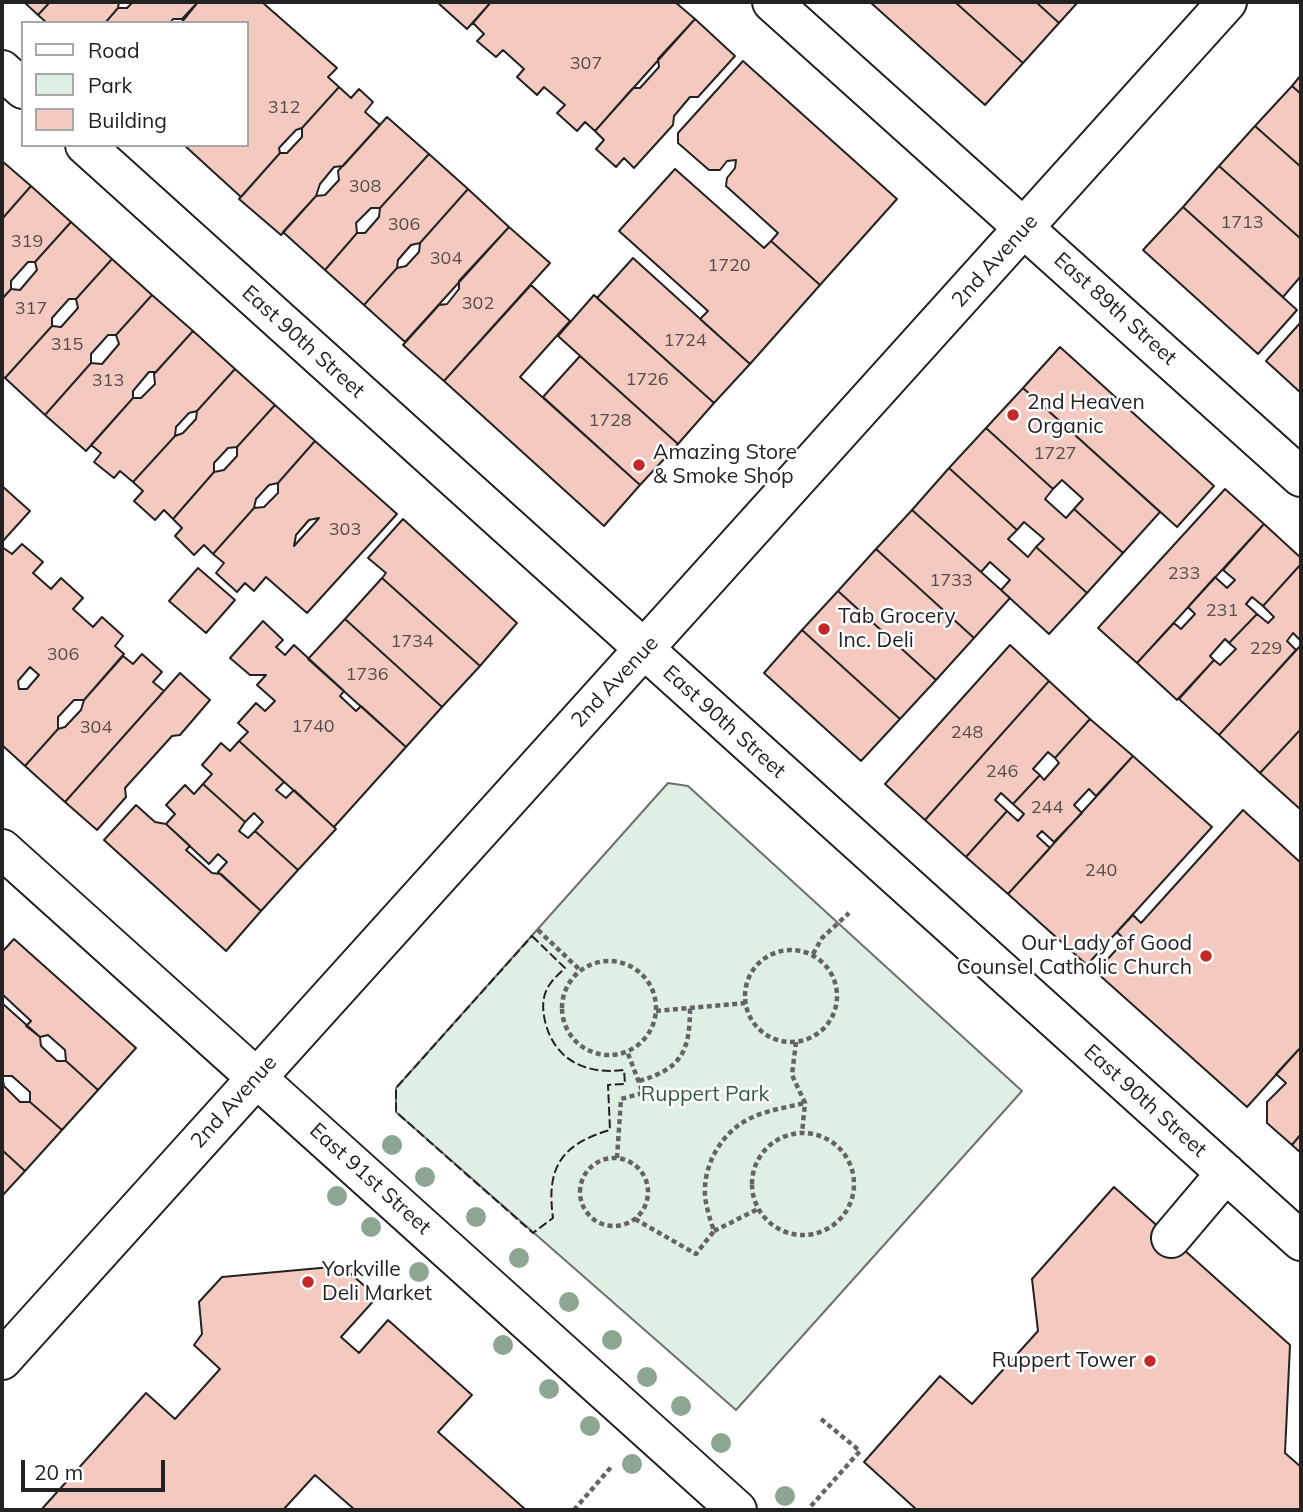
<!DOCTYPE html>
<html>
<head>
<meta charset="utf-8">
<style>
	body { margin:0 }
	#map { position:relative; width:1303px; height:1512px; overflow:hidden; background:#fff; font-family:Mulish,sans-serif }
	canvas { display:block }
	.frame { position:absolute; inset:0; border:4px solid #222; pointer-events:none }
	.legend { position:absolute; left:21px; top:21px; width:228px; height:126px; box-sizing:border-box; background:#fff; border:2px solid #a7a7a7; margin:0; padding:9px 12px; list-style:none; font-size:21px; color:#222 }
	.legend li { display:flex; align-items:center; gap:14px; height:35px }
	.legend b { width:35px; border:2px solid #a7a7a7 }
	.scale { position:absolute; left:21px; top:1460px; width:144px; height:32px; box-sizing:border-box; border:4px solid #222; border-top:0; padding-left:9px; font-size:21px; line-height:24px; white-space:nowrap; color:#222; -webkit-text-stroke:5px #fff; paint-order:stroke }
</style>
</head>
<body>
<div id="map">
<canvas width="1303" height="1512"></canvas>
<div class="frame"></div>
<ul class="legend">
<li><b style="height:9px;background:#fff"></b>Road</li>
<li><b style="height:19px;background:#e0efe3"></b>Park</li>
<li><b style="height:19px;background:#f3c9c0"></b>Building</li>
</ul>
<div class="scale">20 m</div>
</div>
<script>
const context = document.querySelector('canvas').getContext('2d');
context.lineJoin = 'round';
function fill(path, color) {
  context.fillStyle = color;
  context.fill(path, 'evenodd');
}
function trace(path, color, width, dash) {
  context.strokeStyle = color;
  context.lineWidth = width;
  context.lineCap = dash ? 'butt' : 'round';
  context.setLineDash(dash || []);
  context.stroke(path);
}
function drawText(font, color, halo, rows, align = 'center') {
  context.font = font + ' Mulish,sans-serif';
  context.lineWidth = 5;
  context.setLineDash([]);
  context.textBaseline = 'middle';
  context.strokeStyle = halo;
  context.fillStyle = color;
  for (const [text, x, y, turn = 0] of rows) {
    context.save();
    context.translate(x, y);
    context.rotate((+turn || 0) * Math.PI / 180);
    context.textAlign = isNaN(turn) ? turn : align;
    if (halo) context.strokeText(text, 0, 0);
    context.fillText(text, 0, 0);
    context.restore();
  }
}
const green = new Path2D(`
	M668,783L688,786L1022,1091L736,1410L396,1112V1088Z`);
const building = new Path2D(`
	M24,2H50L38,15Z
	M50,2H119L118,8L105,23H47L38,15Z
	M133,2H198L182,19H173L170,23H105L118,8H127Z
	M198,2H262L337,68L328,77L339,87L302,128L296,130L279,148L280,153L241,197L184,145H247V23H181Z
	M437,2H491L467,29Z
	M491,2H675L695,19L595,131L585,122L577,131L557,113L565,105L544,87L537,95L517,77L524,69L503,50L496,57L477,41L484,34L473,23Z
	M870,2H955L1023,63L985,105Z
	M955,2H1036L1059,23L1023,63Z
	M1036,2H1078L1059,23Z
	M695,19L735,56L698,97H690L674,116L673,125L634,168L624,158L616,167L596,149L604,140L595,131L633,88H640L659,67L658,59Z
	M743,61L897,199L820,285L771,241L778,233L726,186L727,178L735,168L736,160L727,161L720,170H709L678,143V133Z
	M1301,75V94L1292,86Z
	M1292,86L1301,94V167L1255,126Z
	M339,87L351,98L359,89L373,102L365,112L380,125L343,166L334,167L320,184L316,196L281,235L239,199L280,153H287L302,137V128Z
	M387,117L429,154L380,208H371L356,223L357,233L325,270L283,232L316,196L325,195L339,180L338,171Z
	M1255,126L1301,167V239L1219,166Z
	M429,154L468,189L420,243L411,245L398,260L397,268L364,305L325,270L357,233H365L379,217L380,208Z
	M2,161L31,186L2,219Z
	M1219,166L1301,239V276L1283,297L1183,207Z
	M675,169L764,248L771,241L820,285L750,364L700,319L708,311L619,231Z
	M31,186L71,222L35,262H28L11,281V289L2,299V219Z
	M468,189L509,227L405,342L364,305L397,268L406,266L419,252L420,243Z
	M1183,207L1297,310L1258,354L1143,250Z
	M71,222L112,259L76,299H69L52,318V326L5,378L2,376V299L11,289L20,290L37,270L35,262Z
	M509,227L550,263L444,381L403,345L439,305L447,304L459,289V281Z
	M633,258L750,364L714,403L597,298Z
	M112,259L152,295L116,335H108L91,354V363L45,415L5,378L52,326L61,327L78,308L76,299Z
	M531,285L570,321L520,377L640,485L604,526L444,381Z
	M152,295L193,331L156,372H149L133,391V398L86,451L45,415L91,363L102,364L119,344L116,335Z
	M594,295L714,403L678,444L558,336Z
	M1301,322V393L1266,361Z
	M193,331L235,369L197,411L189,413L176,427L175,436L133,482L120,471L114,478L94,462L101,453L91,445L133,398H141L155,384L154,374Z
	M1060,347L1214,486L1177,527L1023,388Z
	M580,356L678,444L640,485L543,397Z
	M235,369L275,405L237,447L228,448L214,463V472L173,519L164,510L155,520L134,501L143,491L133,482L175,436L183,433L196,419L197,411Z
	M1023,388L1160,512L1123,553L1074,509L1083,499L1062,480L1053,489L986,428Z
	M275,405L315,441L278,483L269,485L256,499L254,508L213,554L204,545L194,555L175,536L182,528L173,519L214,472L224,470L237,456V447Z
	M986,428L1053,489L1045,499L1066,518L1074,509L1123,553L1087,593L1036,547L1044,539L1024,522L1017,530L949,468Z
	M315,441L397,514L307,613L266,577L254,591L245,583L237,592L216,573L224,563L213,554L254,508L264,507L278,493V483ZM319,518L313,525L294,546L296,535L309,520Z
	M949,468L1017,530L1008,539L1028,557L1036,547L1087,593L1049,634L1001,590L1010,580L990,562L981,572L912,510Z
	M2,486L30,511L2,542Z
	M1225,489L1264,524L1137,663L1098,628Z
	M912,510L1010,598L974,638L876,549Z
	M403,519L517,623L480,666L382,578L386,573L368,558Z
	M1264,524L1301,558V564L1263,606L1252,597L1246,604L1257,614L1229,643L1225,639L1210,656L1214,660L1177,700L1137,663L1174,623L1181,629L1195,614L1188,607L1215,577L1227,588L1235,580L1223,570Z
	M22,544L43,562L33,573L51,589L61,578L83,598L73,609L93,627L102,617L123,636L115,646L124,654L84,700H74L58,717V729L25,766L2,745V547L12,554ZM30,667L39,675L27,689H19L18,681Z
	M876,549L974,638L936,680L838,591Z
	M1301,564V641L1293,633L1287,641L1296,650L1219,735L1179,699L1214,660L1220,665L1236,649L1229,643L1257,614L1268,623L1274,617L1263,606Z
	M198,568L235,600L206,633L169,601Z
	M382,578L480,666L442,707L345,619Z
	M838,591L936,680L900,719L802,630Z
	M345,619L442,707L406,747L308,659Z
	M263,621L283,640L276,647L285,655L294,645L344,691L340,696L356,711L361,706L406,747L334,827L239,741L248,732L238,723L256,703L265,711L275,701L257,685L266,675H250L230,658Z
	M802,630L900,719L861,761L764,673Z
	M1010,645L1049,681L925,820L885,784Z
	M1301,645V729L1260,773L1219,735Z
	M142,654L162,672L153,682L164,691L65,802L25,766L58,729L65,727L81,710L84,700L123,656L133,664Z
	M180,673L210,700L180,735L172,736L125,788L126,797L97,830L65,802Z
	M1049,681L1090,719L1055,758L1048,752L1033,769L1040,775L1013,804L1001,793L995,800L1007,811L966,857L925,820Z
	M1090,719L1133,756L1096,796L1089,789L1074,805L1082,813L1054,842L1042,831L1037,836L1050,848L1008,894L966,857L1007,811L1018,821L1024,814L1013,804L1040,775L1044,780L1059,763L1055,758Z
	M1301,729V808L1300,809L1260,773Z
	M239,741L284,782L276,790L286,798L294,790L336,829L298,870L255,831L263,822L254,813L245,822L203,784L212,774L202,765L221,743L230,751Z
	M1133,756L1212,827L1087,965L1008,894Z
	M203,784L245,822L239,831L248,838L255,831L298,870L261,911L218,872L227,862L218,854L209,864L166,824L175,814L166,805L185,785L194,794Z
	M136,805L155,822L166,824L190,846L186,850L212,873L221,874L261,911L226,951L104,840Z
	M1243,810L1301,863V1047L1247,1107L1096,972L1125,940L1117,932L1133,915L1141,923Z
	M14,939L136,1048L98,1090L66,1061L65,1050L48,1035L40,1037L26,1026L31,1021L2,994V952Z
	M2,1003L40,1037L41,1046L57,1061H66L98,1090L62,1130L30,1102V1092L12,1076H2Z
	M1301,1047V1134L1292,1145L1267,1123V1102L1286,1083L1276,1074Z
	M2,1076L4,1086L20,1102H30L62,1130L25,1171L2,1150Z
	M1301,1134V1153L1292,1145Z
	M2,1150L25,1171L2,1196Z
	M1114,1187L1290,1345L1285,1453L1301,1467V1510H917L864,1462L940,1376L972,1404L1038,1331L1032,1279Z
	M342,1266L377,1297L341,1337L359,1353L388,1320L472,1395L438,1432L526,1510H355L315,1475L283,1510H41L146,1393L175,1419L220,1369L194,1345L202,1334L199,1302L222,1277Z`);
const path = new Path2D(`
	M538,930L580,970
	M745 996a46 46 0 1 1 92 0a46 46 0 1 1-92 0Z
	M813,954L822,938L849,913
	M562 1008a47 47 0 1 1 94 0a47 47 0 1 1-94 0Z
	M656,1011L745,1003
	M796,1042L792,1075L805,1103L802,1133
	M639,1081C681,1069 690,1052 690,1008
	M752 1184a51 51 0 1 1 102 0a51 51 0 1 1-102 0Z
	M617,1158L621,1099L643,1093L627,1051
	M580 1192a34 34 0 1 1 68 0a34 34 0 1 1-68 0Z
	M635,1219L696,1254L714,1231C710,1219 706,1207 705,1195C703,1163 724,1129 753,1117C769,1110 788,1107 805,1103
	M714,1231L758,1209
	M811,1506L860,1451L821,1419
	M574,1510L612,1466`);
const minor = new Path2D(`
	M772,2L1301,477
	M2,70L23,89
	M85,145L1301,1241
	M2,849L737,1510
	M1171,1238L1226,1173`);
const major = new Path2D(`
	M2,1360C410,907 820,456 1227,2`);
const fence = new Path2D(`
	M532,936L565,968C560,973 554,978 550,984C542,995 542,1008 545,1021C554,1060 586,1075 624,1070L625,1084L608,1085L610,1130C561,1144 546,1168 553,1218L533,1233L396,1112V1088Z`);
const trees = [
	[392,1145],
	[425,1177],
	[337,1196],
	[476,1217],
	[371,1227],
	[519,1258],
	[419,1272],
	[569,1302],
	[612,1340],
	[503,1345],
	[647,1377],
	[549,1389],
	[681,1406],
	[590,1426],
	[721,1443],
	[632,1464],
	[785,1496]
];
const markers = [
	[1013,415,7,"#c62828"],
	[639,465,7,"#c62828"],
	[824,629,7,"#c62828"],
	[1206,956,7,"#c62828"],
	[308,1282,7,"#c62828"],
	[1150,1361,7,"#c62828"]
];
const numberNames = [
	["307",586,64],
	["312",284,108],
	["308",365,187],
	["1713",1242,223],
	["306",404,225],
	["319",27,242],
	["304",446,259],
	["1720",729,266],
	["302",478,304],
	["317",31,309],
	["1724",685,341],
	["315",67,345],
	["1726",647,380],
	["313",108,381],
	["1728",610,421],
	["1727",1055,454],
	["303",345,530],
	["233",1184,574],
	["1733",951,581],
	["231",1222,611],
	["1734",412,642],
	["229",1266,649],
	["306",63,655],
	["1736",367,675],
	["1740",313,727],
	["304",96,728],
	["248",967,733],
	["246",1002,772],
	["244",1047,808],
	["240",1101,871]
];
const streetNames = [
	["2nd Avenue",995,261,-48],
	["East 89th Street",1115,309,42],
	["East 90th Street",303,342,42],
	["2nd Avenue",615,682,-47],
	["East 90th Street",724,722,42],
	["East 90th Street",1145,1101,42],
	["2nd Avenue",234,1102,-48],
	["East 91st Street",370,1179,42]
];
const poiNames = [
	["2nd Heaven",1027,403],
	["Organic",1027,427],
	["Amazing Store",653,453],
	["& Smoke Shop",653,477],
	["Tab Grocery",838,617],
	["Inc. Deli",838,641],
	["Our Lady of Good",1192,944,"right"],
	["Counsel Catholic Church",1192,968,"right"],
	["Yorkville",322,1270],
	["Deli Market",322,1294],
	["Ruppert Tower",1136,1361,"right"]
];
const parkNames = [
	["Ruppert Park",705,1095]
];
fill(green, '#e0efe3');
trace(green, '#6f6f6f', 2);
fill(building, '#f3c9c0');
trace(building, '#222', 2);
trace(minor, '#222', 42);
trace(major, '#222', 42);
trace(path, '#646464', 4.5, [5, 3.5]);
trace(minor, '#fff', 38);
trace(major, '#fff', 38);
trace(fence, '#222', 2, [9, 3.5]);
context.fillStyle = '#8da692';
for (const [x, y] of trees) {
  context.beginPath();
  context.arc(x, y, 10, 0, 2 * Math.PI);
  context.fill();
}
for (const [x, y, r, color] of markers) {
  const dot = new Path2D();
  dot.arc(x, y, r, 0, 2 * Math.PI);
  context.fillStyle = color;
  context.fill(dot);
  trace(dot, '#fff', 2.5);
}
drawText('18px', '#564c4a', null, numberNames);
drawText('21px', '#222', '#fff', streetNames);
drawText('21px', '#222', '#fff', poiNames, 'left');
drawText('21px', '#2f5e38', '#fff', parkNames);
</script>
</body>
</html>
